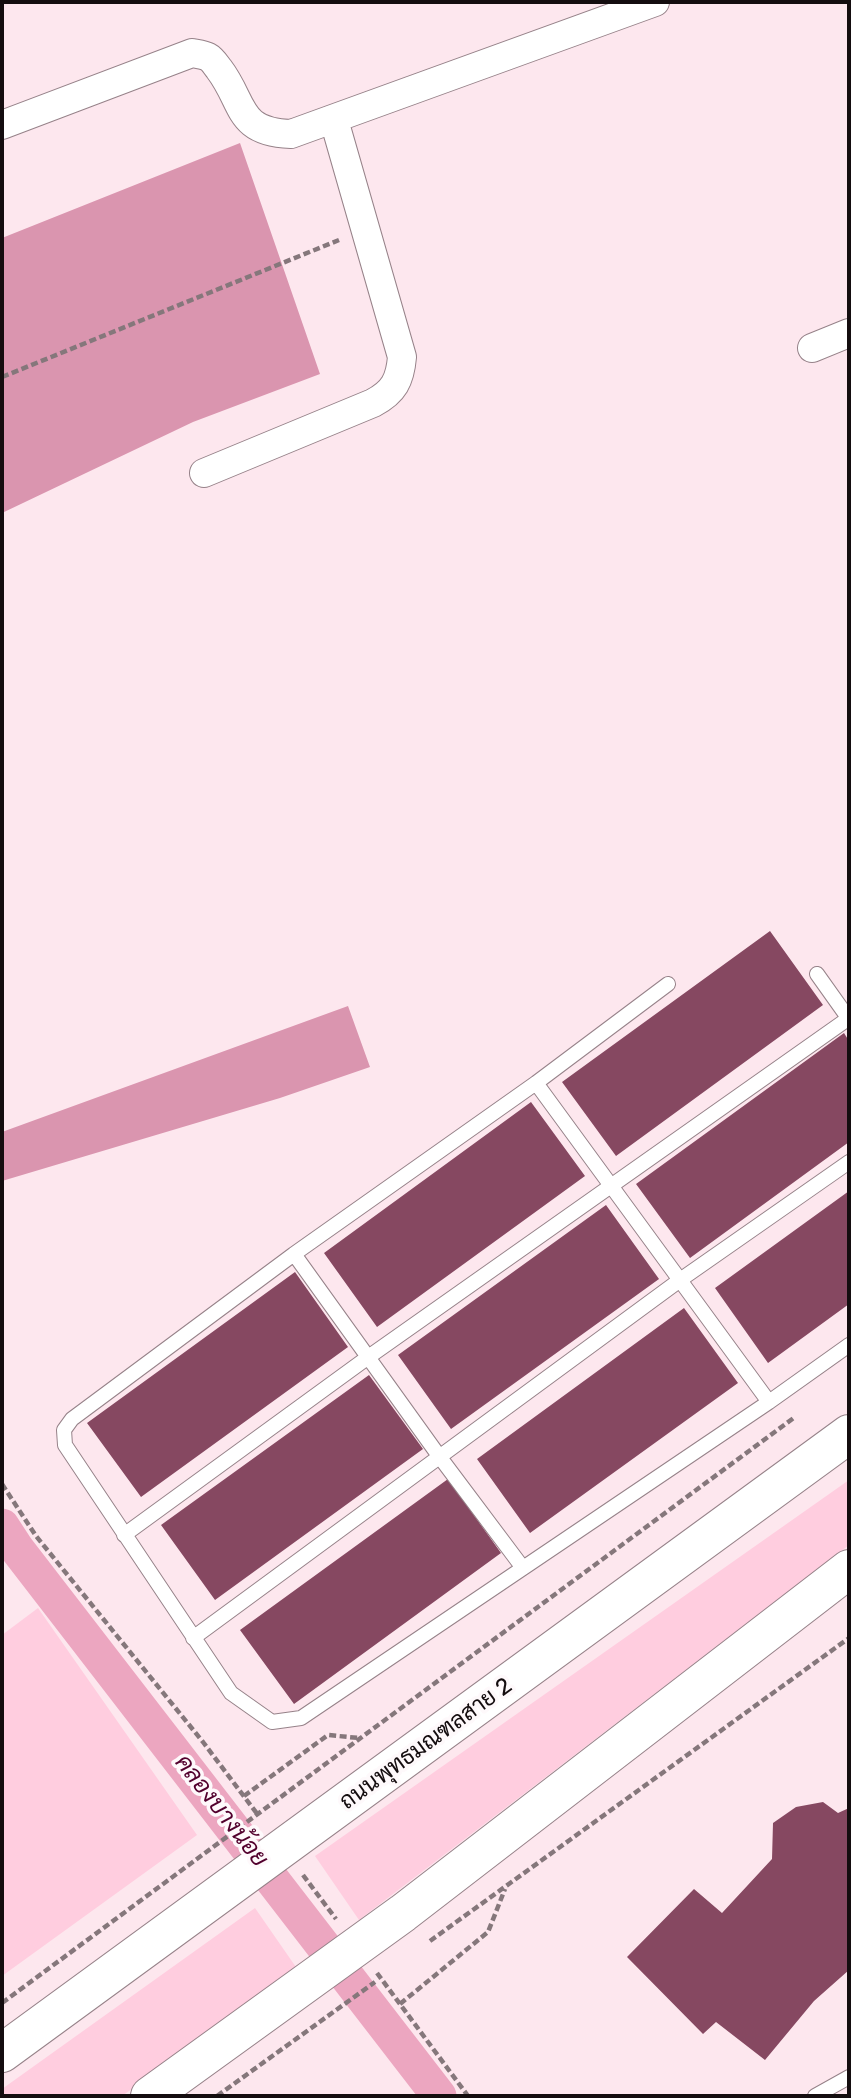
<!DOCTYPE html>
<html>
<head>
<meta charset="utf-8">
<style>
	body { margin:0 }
	#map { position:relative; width:851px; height:2098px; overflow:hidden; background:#fde7ee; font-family:Rubik,sans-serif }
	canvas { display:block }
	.frame { position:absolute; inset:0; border:4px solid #140d0f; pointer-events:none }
</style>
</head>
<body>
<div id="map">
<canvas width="851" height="2098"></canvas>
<div class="frame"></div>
</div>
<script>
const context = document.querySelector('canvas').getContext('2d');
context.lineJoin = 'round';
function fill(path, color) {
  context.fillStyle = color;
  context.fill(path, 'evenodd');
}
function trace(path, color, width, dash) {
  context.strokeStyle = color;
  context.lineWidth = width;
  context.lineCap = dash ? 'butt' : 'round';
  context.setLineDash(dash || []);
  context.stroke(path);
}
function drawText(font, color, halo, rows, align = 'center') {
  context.font = font + ' Rubik,Sarabun,sans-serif';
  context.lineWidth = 7;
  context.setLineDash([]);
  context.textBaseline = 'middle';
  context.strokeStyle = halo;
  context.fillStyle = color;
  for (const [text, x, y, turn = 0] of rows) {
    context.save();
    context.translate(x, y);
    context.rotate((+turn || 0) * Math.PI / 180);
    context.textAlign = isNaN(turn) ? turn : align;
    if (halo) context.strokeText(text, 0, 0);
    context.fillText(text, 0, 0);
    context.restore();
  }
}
const green = new Path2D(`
	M849,1480V1545L359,1920L315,1856Z
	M38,1608L197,1835L2,1976V1635Z
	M255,1908L298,1970L122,2096H2V2089Z`);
const forest = new Path2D(`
	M240,143L320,374L193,422L2,513V238Z
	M348,1006L370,1067L280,1098L2,1181V1132Z`);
const canal = new Path2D(`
	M2,1526L17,1549L439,2096`);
const building = new Path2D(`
	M770,931L823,1005L616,1156L562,1082Z
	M844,1033L849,1041V1142L690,1258L636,1184Z
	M531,1102L585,1176L377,1327L324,1253Z
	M849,1191V1304L768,1363L715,1288Z
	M606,1205L659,1279L451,1429L398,1355Z
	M295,1272L348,1347L141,1497L87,1423Z
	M684,1308L738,1383L530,1533L477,1459Z
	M369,1375L423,1449L215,1600L161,1525Z
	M448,1479L501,1553L294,1704L240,1630Z
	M823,1802L838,1813L849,1808V1970L814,2001L765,2060L716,2022L703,2034L627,1957L694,1889L722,1913L772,1859L773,1823L796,1807Z`);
const path = new Path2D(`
	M2,377L339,240
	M2,1484L36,1536L203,1742L258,1815
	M244,1796L328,1735L359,1738
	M303,1875L336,1919
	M430,1941L849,1638
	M377,1973L468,2096
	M2,2003L795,1417
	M400,2004L488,1932L505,1889
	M217,2096L375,1982`);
const service = new Path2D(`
	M817,974L849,1019
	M668,984L536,1083L294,1254L72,1419L64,1430L65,1445L231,1693L272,1722L301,1718L769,1402L849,1345
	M536,1083L769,1402
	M294,1254L439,1456L523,1568
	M124,1535L367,1358L849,1018
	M193,1638L680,1280L849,1162
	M815,2096L849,2077`);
const minor = new Path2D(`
	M2,125L192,53C197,54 204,55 208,57C212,59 216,65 219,69C245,103 236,132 291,134L655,2
	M812,348L849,333
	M204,473L373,403C394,392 400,380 402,357L334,120`);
const secondary = new Path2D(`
	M2,2053L849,1434
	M150,2096L403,1913L849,1569`);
const streetNames = [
	["ถนนพุทธมณฑลสาย 2",426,1744,-36]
];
const waterNames = [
	["คลองบางน้อย",221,1811,52]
];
fill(green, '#ffcddf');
fill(forest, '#da95af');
trace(canal, '#eca6c0', 35);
fill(building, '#864861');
trace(service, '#968289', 16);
trace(minor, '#968289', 30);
trace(secondary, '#968289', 40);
trace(path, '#85777b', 4.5, [7, 3.5]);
trace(service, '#fff', 14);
trace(minor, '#fff', 28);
trace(secondary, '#fff', 38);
drawText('23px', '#140d0f', '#fef9fb', streetNames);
drawText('italic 24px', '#52002d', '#fef9fb', waterNames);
</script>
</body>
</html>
